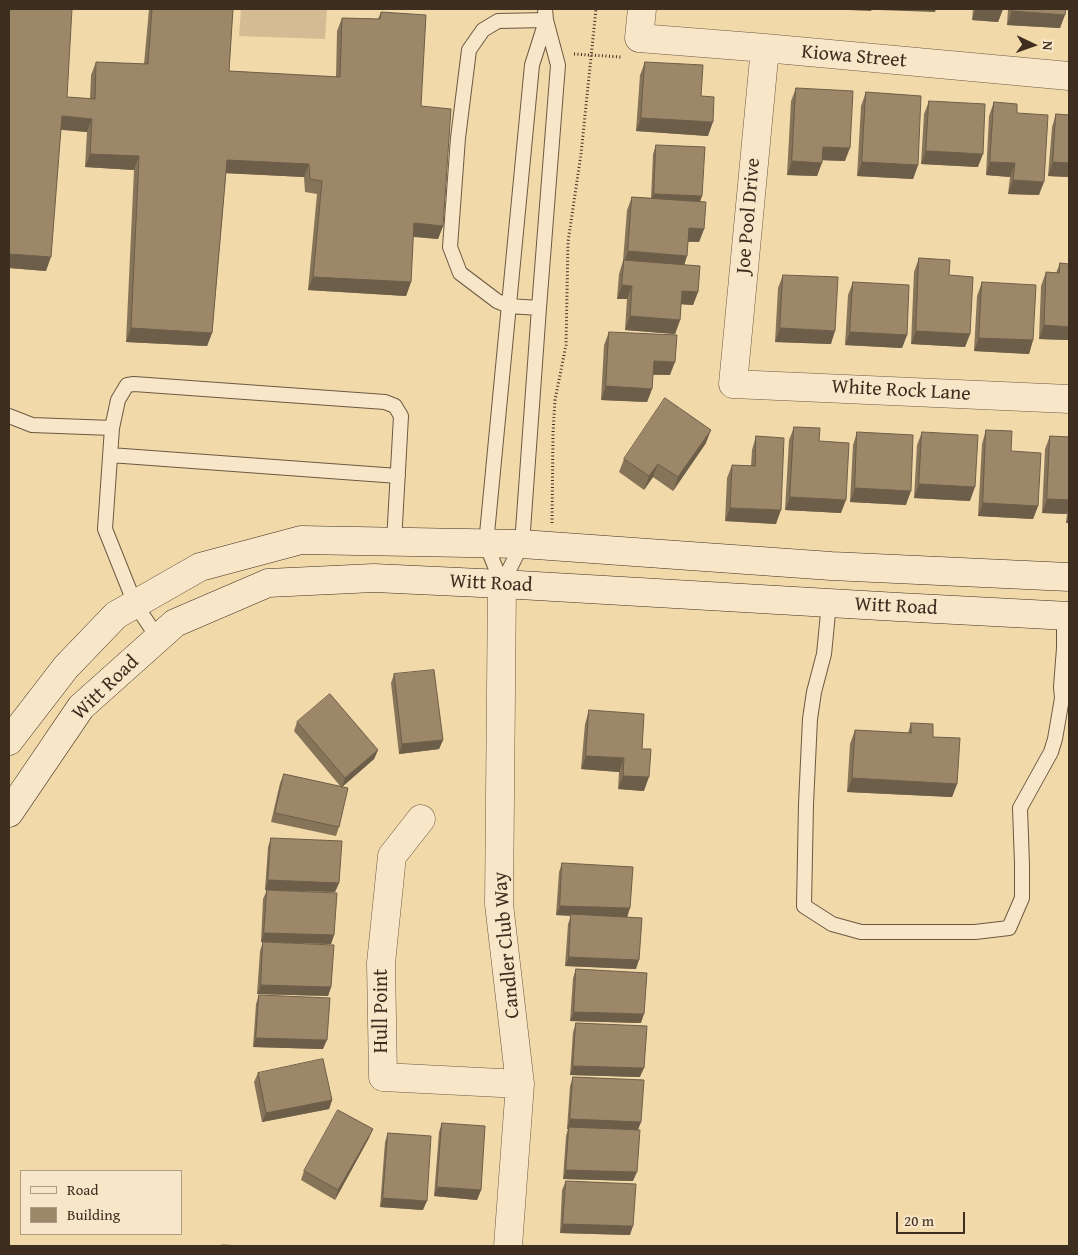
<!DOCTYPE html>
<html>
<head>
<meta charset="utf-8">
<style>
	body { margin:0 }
	#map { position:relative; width:1078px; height:1255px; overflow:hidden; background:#f2d9aa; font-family:"Gentium Book Plus",serif }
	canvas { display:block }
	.frame { position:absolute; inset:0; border:10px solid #3e2e20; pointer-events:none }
	.legend { position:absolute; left:20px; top:1170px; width:162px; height:65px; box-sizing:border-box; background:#f7e6c8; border:1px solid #ad9c85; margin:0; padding:6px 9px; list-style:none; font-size:15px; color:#3e2e20 }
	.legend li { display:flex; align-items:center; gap:10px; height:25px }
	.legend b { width:25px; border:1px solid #ad9c85 }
	.north { position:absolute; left:1008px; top:20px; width:50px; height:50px; -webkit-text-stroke:4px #f7e6c8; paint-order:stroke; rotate:93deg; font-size:14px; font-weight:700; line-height:20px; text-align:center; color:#3e2e20 }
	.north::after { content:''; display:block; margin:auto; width:18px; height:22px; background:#3e2e20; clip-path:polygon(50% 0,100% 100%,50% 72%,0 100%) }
	.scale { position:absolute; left:896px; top:1212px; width:69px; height:22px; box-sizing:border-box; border:2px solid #3e2e20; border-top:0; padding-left:6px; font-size:15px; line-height:18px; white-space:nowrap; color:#3e2e20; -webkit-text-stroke:4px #f7e6c8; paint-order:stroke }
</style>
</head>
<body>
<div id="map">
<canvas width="1078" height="1255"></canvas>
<div class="frame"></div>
<ul class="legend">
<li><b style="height:6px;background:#f7e6c8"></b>Road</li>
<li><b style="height:14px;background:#9c8768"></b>Building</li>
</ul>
<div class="north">N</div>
<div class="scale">20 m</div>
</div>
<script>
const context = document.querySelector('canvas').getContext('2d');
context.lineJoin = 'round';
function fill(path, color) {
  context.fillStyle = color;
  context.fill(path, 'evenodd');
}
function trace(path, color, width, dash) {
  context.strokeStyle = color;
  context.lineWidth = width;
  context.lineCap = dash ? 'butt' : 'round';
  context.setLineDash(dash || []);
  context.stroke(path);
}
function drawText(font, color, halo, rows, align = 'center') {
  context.font = font + ' "Gentium Book Plus",serif';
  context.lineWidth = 4;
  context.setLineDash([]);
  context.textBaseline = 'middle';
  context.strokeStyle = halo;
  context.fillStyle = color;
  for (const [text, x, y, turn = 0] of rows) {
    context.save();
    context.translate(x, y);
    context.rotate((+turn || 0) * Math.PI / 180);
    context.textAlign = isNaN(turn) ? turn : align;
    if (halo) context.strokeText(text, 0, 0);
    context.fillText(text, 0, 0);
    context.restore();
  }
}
const green = new Path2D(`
	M241,9H327L325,39L239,36Z`);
const path = new Path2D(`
	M574,54L621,57
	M552,523L553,433L555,400L566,345L568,242L581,154L596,9`);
const lane = new Path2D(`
	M539,308L509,306L497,301L460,273L450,247L458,138L469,50L483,30L498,21L546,20
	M9,416L32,425L112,428
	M110,455L398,476
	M502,584L522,544L539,308L558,65L546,20L545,9
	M502,584L486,544L532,65L546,21
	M829,603L824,654L814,692L810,719L806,804L804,906L832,924L861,932H975L1009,928L1022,898V864L1020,808L1051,752L1055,739L1062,698L1061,687L1064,648V616
	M158,638L135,604L105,529L112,428L118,400L127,385L134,384L385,402L395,406L401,416L394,542`);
const street = new Path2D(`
	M642,9L639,38L765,48L1069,76
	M765,48L733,384L1069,399
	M502,584L499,904L520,1084L508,1246
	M421,819L392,856L381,963L383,1077L520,1084`);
const secondary = new Path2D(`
	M9,741L66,667L116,615L200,567L301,540L522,544L831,566L1069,577
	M9,813L81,707L175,623L268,583L374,578L502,584L898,607L1069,616`);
const wall = new Path2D(`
	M149,9H233L229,71L336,77L337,31L342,18L378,19L381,12L421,106L443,226L438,239L413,237L411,282L406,296L308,290L317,194L305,192L304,177L226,173L212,333L207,346L126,342L134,170L85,167L87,132L61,130L46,271L9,268L67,97L90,99L91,75L96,62L144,64Z
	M973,9H1003L998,22L972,20Z
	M1008,9H1066L1060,28L1007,25Z
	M645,62L701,96L708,136L636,131L640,75Z
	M796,88L845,161L822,160L817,176L787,175L791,101Z
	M866,92L918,165L913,179L857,176L861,106Z
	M929,101L978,167L921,164L924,114Z
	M994,102L1017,113L1039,195L1008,194L1010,177L986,175L989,116Z
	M1056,114L1069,115V177L1048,176L1052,127Z
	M656,145L700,202L704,229L699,242H688L684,265L698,292L693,305L681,304L680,320L675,334L625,330L627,299H617L619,274L623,261L627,210L632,197L651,198L653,154Z
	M919,258L970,334L965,347L911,344L914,272Z
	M1060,263L1069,264V355H1068V340L1039,339L1041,286L1046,272L1056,273Z
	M783,275L831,344L775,342L778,288Z
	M853,282L907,335L902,348L845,345L848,295Z
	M982,282L1033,340L1029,354L974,351L977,296Z
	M609,332L670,375H653L652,389L647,402L601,400L604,345Z
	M794,427L819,441L841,513L785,510L789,440Z
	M986,430L1011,451L1038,506L1033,519L978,516L982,444Z
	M857,432L906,505L850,502L853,445Z
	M922,432L970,501L914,498L917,445Z
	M756,436L776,524L725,521L727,478L732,465L751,466L752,450Z
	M1050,436L1069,437V523H1066L1067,514L1042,513L1045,449Z
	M706,443L673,491L653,477L644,490L619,472L624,459Z
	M394,674L443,740L439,749L399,754L391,683Z
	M589,710L642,749L644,791L618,789L619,772L581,769L585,724Z
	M297,722L378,750L374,759L342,787L339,827L336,836L271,822L280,783L284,774L341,787L294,731Z
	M911,723L933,737L957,784L952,797L847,792L850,744L855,730L908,733Z
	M271,838L339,883L335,892L265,890L268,847Z
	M562,863L627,917L636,969L565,966L568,924L571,916L556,915L559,872Z
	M267,890L334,935L331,944L261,942L263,899Z
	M263,942L331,987L328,996L257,994L260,951Z
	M576,969L641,1023L570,1021L573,978Z
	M259,995L323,1049L253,1047L256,1004Z
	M576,1023L640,1077L570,1075L573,1032Z
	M258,1073L332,1100L329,1109L262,1122L254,1082Z
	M573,1077L641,1122L638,1130L633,1181L563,1179L566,1136L568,1129H567L570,1086Z
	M442,1123L481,1190L477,1200L434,1196L439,1132Z
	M388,1133L423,1210L380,1207L385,1142Z
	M369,1138L335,1200L301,1180L304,1171Z
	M566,1181L630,1235L560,1233L562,1190Z`);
const shadedWall = new Path2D(`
	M826,9H872L871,11Z
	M879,9H936L935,12L879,10Z
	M976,9H1003L998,22L972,20Z
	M1012,11L1065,15L1060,28L1007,25Z
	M62,116L92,119L87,132L57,129Z
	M641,118L713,122L708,136L636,131Z
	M823,147L850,148L845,161L818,160Z
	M926,151L983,154L978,167L921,164Z
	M90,154L139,156L134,170L85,167Z
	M227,160L309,164L304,177L222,173Z
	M792,161L822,163L817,176L787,175Z
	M862,162L918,165L913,179L857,176Z
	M990,162L1015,163L1010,177L986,175Z
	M1053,162L1069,163V177L1048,176Z
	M1013,180L1044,182L1039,195L1008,194Z
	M654,194L702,196L699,205L650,203Z
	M414,223L443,226L438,239L409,236Z
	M689,228L704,229L699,242L684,241Z
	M628,251L687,256L683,269L623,265Z
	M9,254L51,257L46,271L9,268Z
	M313,277L411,282L406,296L308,290Z
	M622,285L632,286L627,299H617Z
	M682,291L698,292L693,305L677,304Z
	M630,316L680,320L675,334L625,330Z
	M1044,325L1069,327V338L1068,340L1039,339Z
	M131,328L212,333L207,346L126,342Z
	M780,328L835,331L831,344L775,342Z
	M916,331L970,334L965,347L911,344Z
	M850,332L907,335L902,348L845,345Z
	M979,338L1033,340L1029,354L974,351Z
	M654,361L675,362L670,375L649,374Z
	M606,386L652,389L647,402L601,400Z
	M711,430L706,443L673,491L678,477Z
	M658,464L653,477L644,490L649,476Z
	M919,484L975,487L970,501L914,498Z
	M855,488L911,491L906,505L850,502Z
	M790,497L846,500L841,513L785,510Z
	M1047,499L1069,500V507L1067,514L1042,513Z
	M983,503L1038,506L1033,519L978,516Z
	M730,508L781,510L776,524L725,521Z
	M1069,515V523H1066Z
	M443,740L439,749L399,754L402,744Z
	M378,750L374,759L342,787L345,778Z
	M586,756L624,758L619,772L581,769Z
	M623,776L649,777L644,791L618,789Z
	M852,778L957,784L952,797L847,792Z
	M268,880L339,883L335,892L265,890Z
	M560,906L630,908L627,918L556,915Z
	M264,933L334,935L331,944L261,942Z
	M569,957L639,960L636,969L565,966Z
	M261,985L331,987L328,996L257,994Z
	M574,1012L644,1014L641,1023L570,1021Z
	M256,1038L327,1040L323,1049L253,1047Z
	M573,1066L644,1068L640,1077L570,1075Z
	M332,1100L329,1109L262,1122L266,1113Z
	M570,1119L641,1122L637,1131L567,1129Z
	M373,1129L369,1138L335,1200L338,1190Z
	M566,1170L637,1172L633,1181L563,1179Z
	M437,1187L481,1190L477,1200L434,1196Z
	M383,1198L427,1201L423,1210L380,1207Z
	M563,1224L633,1226L630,1235L560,1233Z`);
const building = new Path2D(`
	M9,9H72L67,97L95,99L96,62L148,64L152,9H233L229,71L340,77L342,18L380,19L381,12L426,15L421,106L451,109L443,226L414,223L411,282L313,277L322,181L310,179L309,164L227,160L212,333L131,328L139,156L90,154L92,119L62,116L51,257L9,254Z
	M1012,9H1066L1065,15L1012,11Z
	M645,62L703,65L701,96L714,97L713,122L641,118Z
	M796,88L853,91L850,148L823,147L822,163L792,161Z
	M866,92L921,96L918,165L862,162Z
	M929,101L985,104L983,154L926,151Z
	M994,102L1017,104V113L1048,115L1044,182L1013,180L1015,163L990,162Z
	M1056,114L1069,115V163L1053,162Z
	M656,145L705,147L702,196L654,194Z
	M632,197L706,202L704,229L689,228L687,256L628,251Z
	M919,258L950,260L949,275L973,277L970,334L916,331Z
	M624,260L700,266L698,292L682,291L680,320L630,316L632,286L622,285Z
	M1060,263L1069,264V327L1044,325L1046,272L1059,273Z
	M783,275L838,277L835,331L780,328Z
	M853,282L909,285L907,335L850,332Z
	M982,282L1036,285L1033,340L979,338Z
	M609,332L677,335L675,362L654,361L652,389L606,386Z
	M665,398L711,430L678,477L658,464L649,476L624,459Z
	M794,427L820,428L819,441L849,443L846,500L790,497Z
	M986,430L1012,431L1011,451L1041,453L1038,506L983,503Z
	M857,432L913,435L911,491L855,488Z
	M922,432L978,435L975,487L919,484Z
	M756,436L784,438L781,510L730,508L732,465L755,466Z
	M1050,436L1069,437V500L1047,499Z
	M434,670L443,740L402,744L394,674Z
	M330,694L378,750L345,778L297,722Z
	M589,710L644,714L642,749H651L649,777L623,776L624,758L586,756Z
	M911,723L933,724V737L960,738L957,784L852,778L855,730L911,733Z
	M284,774L348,788L339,827L275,813Z
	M271,838L342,841L339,883L268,880Z
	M562,863L633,867L630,908L560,906Z
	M267,890L337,893L334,935L264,933Z
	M571,914L642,918L639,960L569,957Z
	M263,942L334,945L331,987L261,985Z
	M576,969L647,973L644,1014L574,1012Z
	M259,995L330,998L327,1040L256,1038Z
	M576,1023L647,1026L644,1068L573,1066Z
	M323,1059L332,1100L266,1113L258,1073Z
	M573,1077L644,1080L641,1122L570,1119Z
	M338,1110L373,1129L338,1190L304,1171Z
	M442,1123L485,1126L481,1190L437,1187Z
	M569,1127L640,1130L637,1172L566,1170Z
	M388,1133L431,1136L427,1201L383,1198Z
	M566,1181L636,1184L633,1226L563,1224Z
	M222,1245L245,1246H222Z`);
const streetNames = [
	["Kiowa Street",854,57,5],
	["Joe Pool Drive",749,216,-85],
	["White Rock Lane",901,391,3],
	["Witt Road",491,584,3],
	["Witt Road",896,607,3],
	["Witt Road",106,688,-44],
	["Candler Club Way",507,945,-95],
	["Hull Point",382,1011,-90]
];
fill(green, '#d3bc93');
trace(lane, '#6b5942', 16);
trace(street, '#6b5942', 29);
trace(secondary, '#3e2e20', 29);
trace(path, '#3e2e20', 3, [1, 2.5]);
trace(lane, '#f7e6c8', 14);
trace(street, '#f7e6c8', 28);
trace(secondary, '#f7e6c8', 28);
fill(wall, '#867459');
fill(shadedWall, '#6d5e49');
fill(building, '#9c8768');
trace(building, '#6d5e49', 1);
drawText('20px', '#3e2e20', '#f7e6c8', streetNames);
</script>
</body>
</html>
